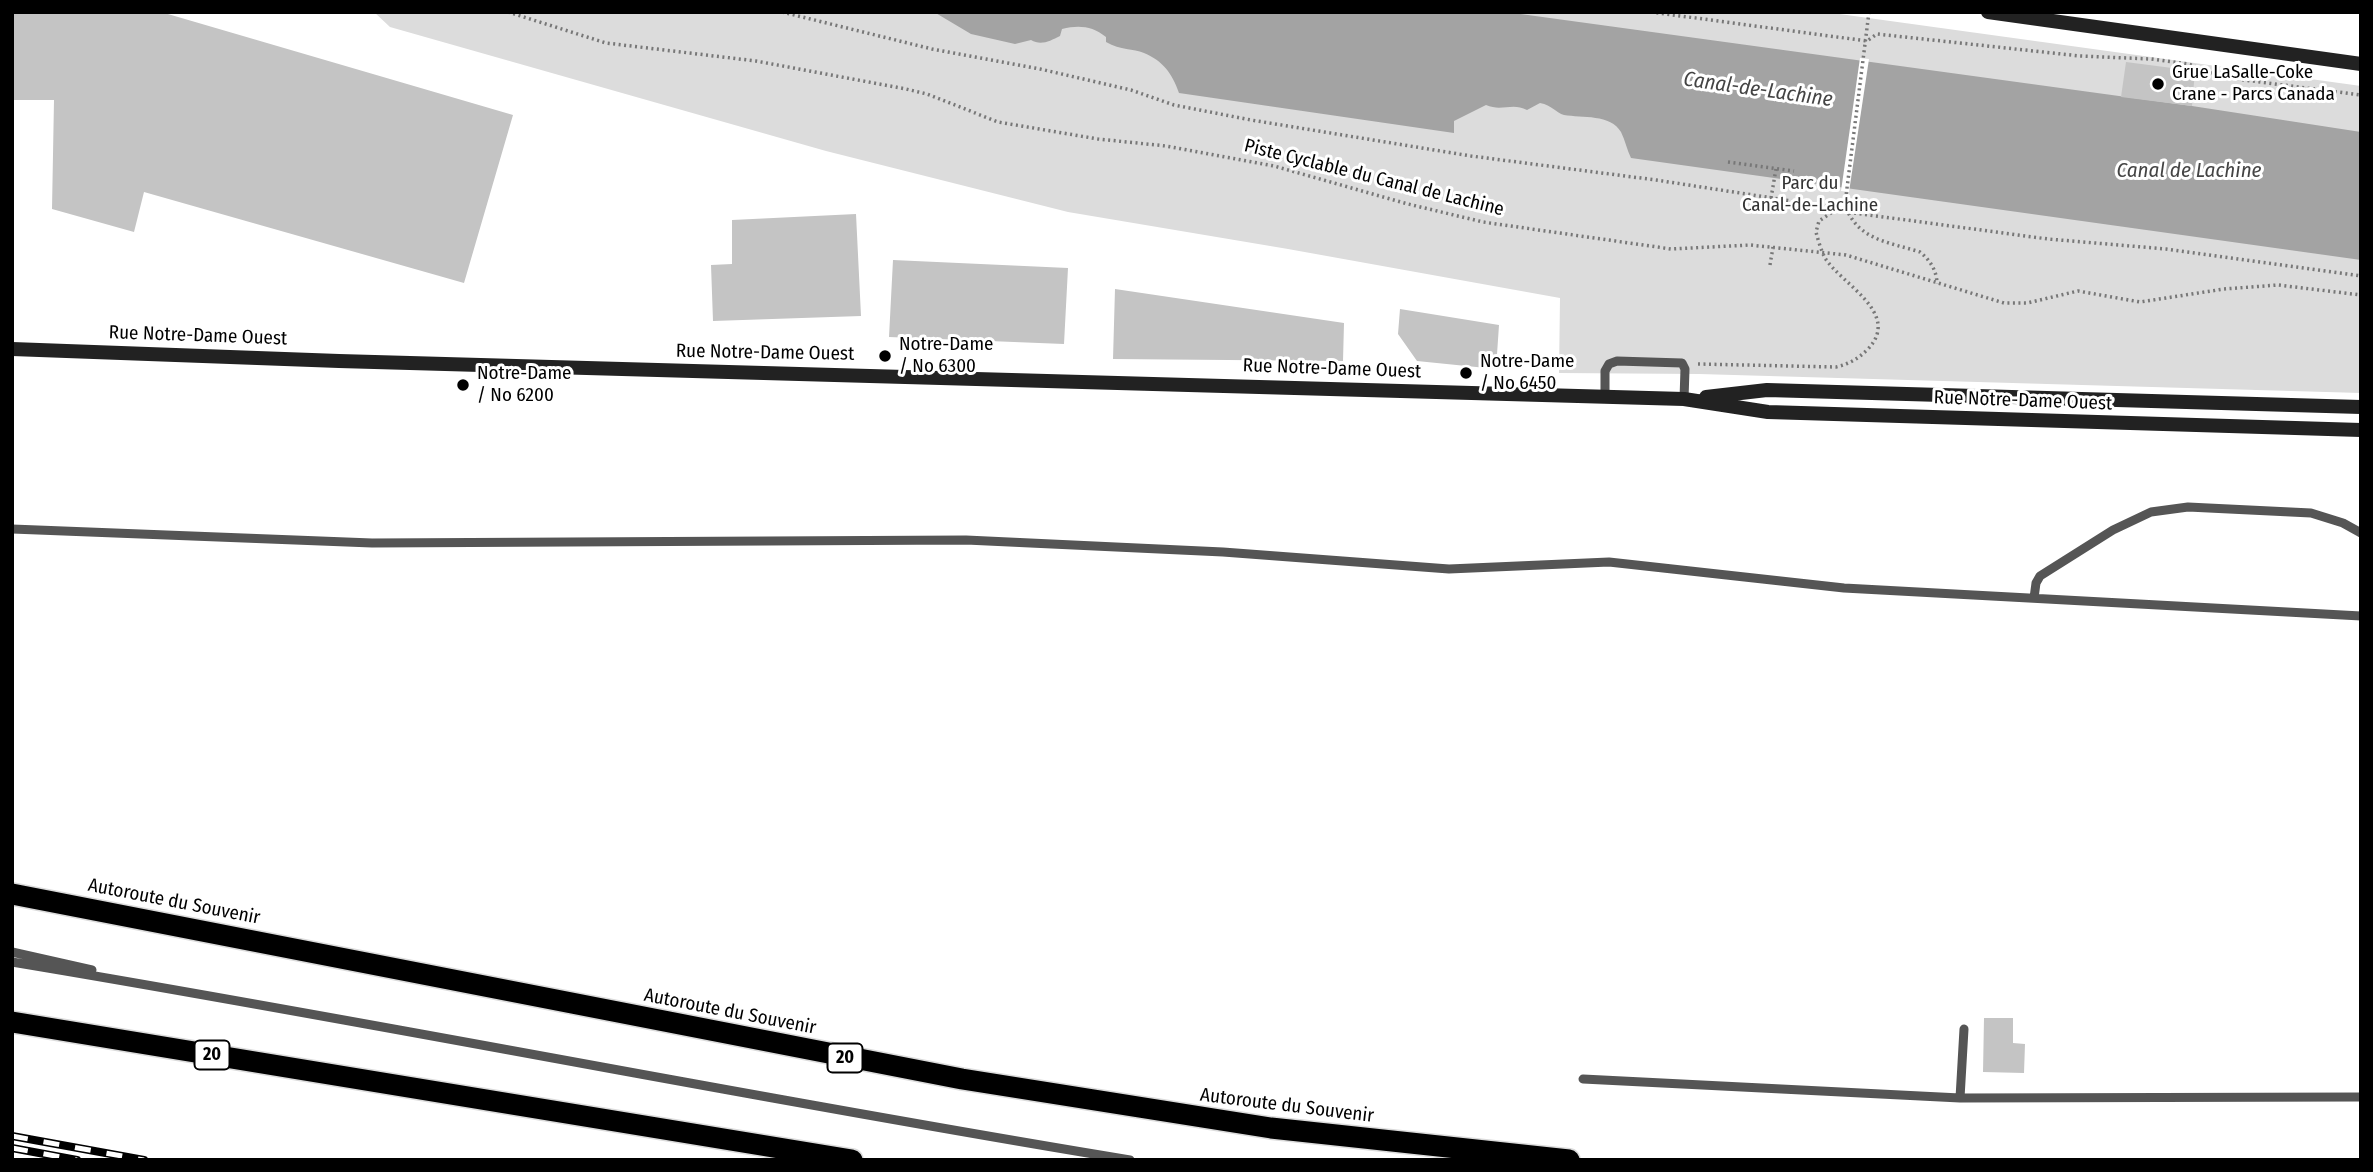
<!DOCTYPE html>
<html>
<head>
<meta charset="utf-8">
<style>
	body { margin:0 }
	#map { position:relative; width:2373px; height:1172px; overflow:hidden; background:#fff; font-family:"Fira Sans Condensed",sans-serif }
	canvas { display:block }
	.frame { position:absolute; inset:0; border:14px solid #000; pointer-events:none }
</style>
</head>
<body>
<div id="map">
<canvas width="2373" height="1172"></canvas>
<div class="frame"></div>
</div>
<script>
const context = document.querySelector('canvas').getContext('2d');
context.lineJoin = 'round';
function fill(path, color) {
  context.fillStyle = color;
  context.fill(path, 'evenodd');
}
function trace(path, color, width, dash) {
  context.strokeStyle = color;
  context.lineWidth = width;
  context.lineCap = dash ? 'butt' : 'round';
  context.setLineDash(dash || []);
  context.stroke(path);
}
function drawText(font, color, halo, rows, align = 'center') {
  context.font = font + ' "Fira Sans Condensed",sans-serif';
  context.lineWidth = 6;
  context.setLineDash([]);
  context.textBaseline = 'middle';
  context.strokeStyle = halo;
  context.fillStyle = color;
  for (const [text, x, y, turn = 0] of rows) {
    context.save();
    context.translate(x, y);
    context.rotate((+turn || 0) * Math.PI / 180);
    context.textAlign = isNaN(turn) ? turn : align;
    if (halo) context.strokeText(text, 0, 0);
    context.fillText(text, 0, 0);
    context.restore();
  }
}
const green = new Path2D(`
	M374,12H1825L2361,86V393L1699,374L1559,373L1560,298L1288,249L1068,212L826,151L390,27Z`);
const water = new Path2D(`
	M934,12H1506L2192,106L2361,132V260L1631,158C1627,150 1625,140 1621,132C1611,114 1582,118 1564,115C1556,113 1552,105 1540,103L1527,110C1512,102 1502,112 1486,105L1454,121V133L1179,93C1172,73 1163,61 1144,53C1133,48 1121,51 1106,42V37C1092,26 1079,25 1062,29L1060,36C1050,41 1041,46 1031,40L1015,44L971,34Z`);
const pier = new Path2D(`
	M1860,58L1869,59L1849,192L1841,191Z`);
const building = new Path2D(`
	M12,12H161L513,115L464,283L144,192L134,232L52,209L54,100H12Z
	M2126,62L2195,71L2192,106L2121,97Z
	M856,214L861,316L713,321L711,265L732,264V220Z
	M893,260L1068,268L1064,344L889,337Z
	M1115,289L1344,323L1343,361L1113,359Z
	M1400,309L1499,325L1496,369L1417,361L1398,334Z
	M1984,1018H2013V1043L2025,1044L2024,1073L1983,1072Z`);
const path = new Path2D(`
	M508,12L606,43L756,61L906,89L927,94L998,122L1098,139L1166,146L1274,166L1408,204L1483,222L1671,249L1750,245L1846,255L2004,303H2027L2078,291L2140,302L2224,289L2278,285L2361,295
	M782,12L932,49L1040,69L1131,90L1174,105L1251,120L1471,156L1656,180L1824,206L1834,210
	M1651,12L1867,41L1877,34L2080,56L2151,59L2189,64L2221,77L2361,95
	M1869,12L1845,204C1856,240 1889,242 1920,252C1930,260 1937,271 1937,284
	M1728,162L1794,171
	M1771,198L1776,169
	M1770,265L1773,247
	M1698,364L1836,367C1849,364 1858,359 1868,349C1902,313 1841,284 1825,258C1821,250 1818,240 1816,232L1819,221L1840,207L1854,213L2048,239L2166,249L2361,276`);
const lane = new Path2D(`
	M1605,397V371L1609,364L1617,361L1682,363L1685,369L1684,399
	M12,529L372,543L966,540L1223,552L1449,569L1609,562L1844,588L2361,616
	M2034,598L2036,583L2040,576L2113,530L2151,512L2188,507L2311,513L2343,523L2361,533
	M12,952L92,970
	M12,962C386,1024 756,1099 1130,1160
	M1583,1079L1960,1098L2361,1097
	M1960,1098L1964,1029`);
const secondary = new Path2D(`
	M1988,12L2361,64
	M12,349L339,361L1684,399L1768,412L2361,430
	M1706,397L1767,390L2361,407`);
const highway = new Path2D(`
	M12,894L962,1079L1271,1128L1569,1160
	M12,1022L852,1160`);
const rail = new Path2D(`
	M12,1136L144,1160
	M12,1148L77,1160`);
const markers = [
	[2158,84,7,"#000"],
	[885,356,7,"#000"],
	[1466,373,7,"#000"],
	[463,385,7,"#000"]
];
const shields = [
	[212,1055,35],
	[845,1058,35]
];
const shieldNames = [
	["20",212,1055],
	["20",845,1058]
];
const poiNames = [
	["Grue LaSalle-Coke",2172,73],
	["Crane - Parcs Canada",2172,95],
	["Notre-Dame",899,345],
	["/ No 6300",899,367],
	["Notre-Dame",1480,362],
	["/ No 6450",1480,384],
	["Notre-Dame",477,374],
	["/ No 6200",477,396]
];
const streetNames = [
	["Piste Cyclable du Canal de Lachine",1374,178,14],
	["Rue Notre-Dame Ouest",198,336,2],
	["Rue Notre-Dame Ouest",765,353,1],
	["Rue Notre-Dame Ouest",1332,369,2],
	["Rue Notre-Dame Ouest",2023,401,2],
	["Autoroute du Souvenir",174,902,11],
	["Autoroute du Souvenir",730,1012,11],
	["Autoroute du Souvenir",1287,1106,7]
];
const parkNames = [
	["Parc du",1810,184],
	["Canal-de-Lachine",1810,206]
];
const waterNames = [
	["Canal-de-Lachine",1758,90,8],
	["Canal de Lachine",2189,171]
];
fill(green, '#dcdcdc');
fill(water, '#a3a3a3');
fill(pier, '#fff');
fill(building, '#c4c4c4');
trace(highway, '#dbdbdb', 24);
trace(path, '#777', 3.5, [2, 3.5]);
trace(lane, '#555', 9);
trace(secondary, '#222', 14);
trace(highway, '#000', 21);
trace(rail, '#000', 8);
trace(rail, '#fff', 5, [16]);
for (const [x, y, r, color] of markers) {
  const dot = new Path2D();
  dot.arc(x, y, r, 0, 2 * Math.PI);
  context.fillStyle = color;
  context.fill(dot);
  trace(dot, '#fff', 2.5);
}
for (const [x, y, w] of shields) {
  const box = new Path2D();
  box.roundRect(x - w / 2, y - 14.5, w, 29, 5);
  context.fillStyle = '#fff';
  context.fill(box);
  trace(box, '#000', 2);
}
drawText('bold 18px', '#000', null, shieldNames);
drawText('19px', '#000', '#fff', poiNames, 'left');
drawText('19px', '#000', '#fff', streetNames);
drawText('19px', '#333', '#fff', parkNames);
drawText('italic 21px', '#444', '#fff', waterNames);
</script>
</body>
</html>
